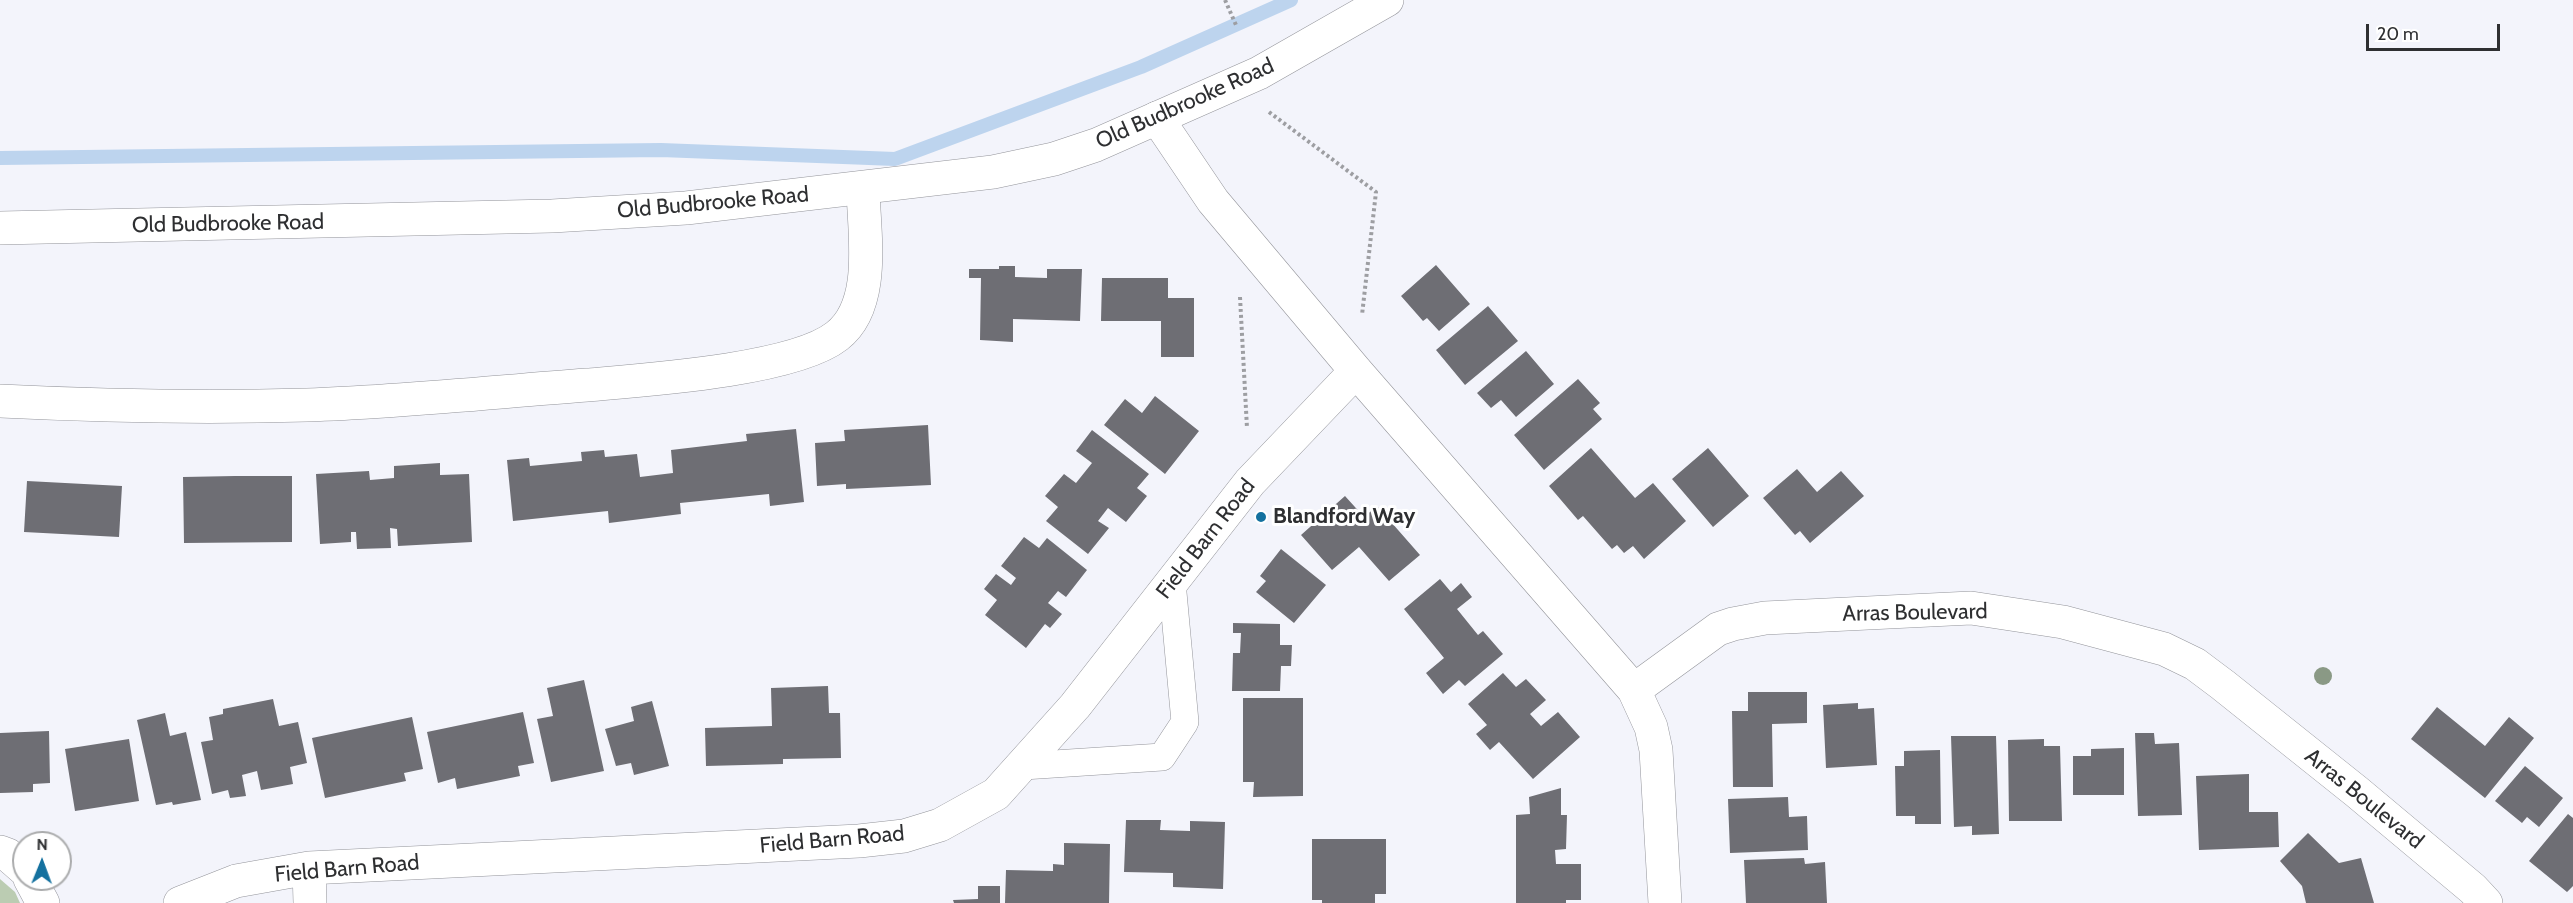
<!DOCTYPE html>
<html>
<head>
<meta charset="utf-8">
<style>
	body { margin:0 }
	#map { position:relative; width:2573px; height:903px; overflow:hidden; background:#f3f4fb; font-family:Cabin,sans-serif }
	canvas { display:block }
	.north { position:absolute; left:12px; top:831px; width:60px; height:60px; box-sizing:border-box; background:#fff; border:2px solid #abacad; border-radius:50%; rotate:1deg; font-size:16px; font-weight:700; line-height:24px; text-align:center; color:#2e2f31 }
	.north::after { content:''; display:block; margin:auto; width:21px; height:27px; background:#14719f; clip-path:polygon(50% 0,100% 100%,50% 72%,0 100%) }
	.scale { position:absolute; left:2366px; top:24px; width:134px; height:27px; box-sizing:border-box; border:3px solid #2e2f31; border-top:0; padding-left:8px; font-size:18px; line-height:21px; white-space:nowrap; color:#2e2f31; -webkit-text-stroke:4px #fff; paint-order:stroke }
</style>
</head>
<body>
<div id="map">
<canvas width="2573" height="903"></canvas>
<div class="north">N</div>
<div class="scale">20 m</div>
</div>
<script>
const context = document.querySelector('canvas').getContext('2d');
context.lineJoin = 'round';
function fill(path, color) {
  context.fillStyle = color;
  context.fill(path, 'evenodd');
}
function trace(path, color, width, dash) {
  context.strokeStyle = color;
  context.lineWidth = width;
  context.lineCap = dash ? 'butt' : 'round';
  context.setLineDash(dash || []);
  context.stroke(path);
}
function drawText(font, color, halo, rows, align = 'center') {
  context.font = font + ' Cabin,sans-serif';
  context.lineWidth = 6;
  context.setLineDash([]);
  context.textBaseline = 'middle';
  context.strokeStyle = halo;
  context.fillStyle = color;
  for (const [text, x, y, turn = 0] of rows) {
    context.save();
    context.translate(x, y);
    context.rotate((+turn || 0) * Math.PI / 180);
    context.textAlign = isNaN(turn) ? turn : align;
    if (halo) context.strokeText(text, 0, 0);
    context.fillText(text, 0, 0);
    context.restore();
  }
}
const green = new Path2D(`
	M0,879L15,892L20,903H0Z`);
const stream = new Path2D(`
	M0,158L661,150L895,159L1141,67L1291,0`);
const building = new Path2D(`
	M1436,265L1470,304L1439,331L1427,318L1423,321L1401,296Z
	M999,266H1015V277L1047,278V269H1082L1080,321L1013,319V342L980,340L981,278H969V269H999Z
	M1102,278H1168V298H1194V357H1161V321H1101Z
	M1488,306L1518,341L1465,385L1436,350Z
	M1526,351L1554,384L1516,417L1501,400L1491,408L1477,393Z
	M1578,379L1600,403L1593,409L1602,419L1544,470L1514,435Z
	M1155,396L1199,431L1165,474L1104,425L1125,399L1142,413Z
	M928,425L931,485L846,489V484L817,486L815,443L845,441L844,430Z
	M796,429L804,502L770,506L769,494L680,503L681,514L609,523L608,511L513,521L507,460L529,458L530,466L582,461L581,452L604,450L605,457L637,454L640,477L673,473L671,450L747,441L746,434Z
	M1092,430L1149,474L1137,488L1147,496L1126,522L1108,508L1098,521L1109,528L1088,554L1046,521L1058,507L1045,496L1064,474L1076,483L1092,463L1076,451Z
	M1591,448L1635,498L1653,483L1686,521L1644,559L1633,546L1624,553L1617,545L1612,549L1583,516L1578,520L1549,486Z
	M1708,448L1749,496L1713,527L1672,479Z
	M440,463V475L469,474L472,542L398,546L397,529L390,528L391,548L357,549L356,532H351V542L320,544L316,474L369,471L370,480L394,478V466Z
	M1797,469L1817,492L1841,471L1864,496L1810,543L1800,531L1795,535L1763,498Z
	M235,476H292V542L184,543L183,477Z
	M27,481L122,486L119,537L24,532Z
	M1345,496L1364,517L1377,506L1420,555L1389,581L1359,547L1332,570L1301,535Z
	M1024,537L1039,548L1047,538L1087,570L1066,597L1058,591L1048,603L1062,614L1050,628L1045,624L1026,648L985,615L997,600L984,589L996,574L1011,585L1016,578L1001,566Z
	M1281,549L1326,585L1294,623L1256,592L1266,581L1260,576Z
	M1440,579L1451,592L1461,583L1472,597L1457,609L1478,635L1483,631L1503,654L1465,686L1459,680L1443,694L1426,673L1444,658L1404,609Z
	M1233,623L1280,624V645H1292L1291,666H1281L1280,691H1232L1233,653H1240L1241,633H1233Z
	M1503,673L1516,687L1526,679L1546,700L1530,714L1541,726L1558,712L1580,737L1533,779L1499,742L1490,750L1476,734L1487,725L1468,704Z
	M584,680L604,771L551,782L537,719L553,716L547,688Z
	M828,686L829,713H840L841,758L783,759V764L706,766L705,728L772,726L771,688Z
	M1748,692H1807V723L1772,724L1773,787H1733L1732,711H1748Z
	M1243,698H1303V796L1253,797L1254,782H1243Z
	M273,699L279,726L298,722L307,763L290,767L293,784L261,790L257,771L242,775L246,796L230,798L228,790L212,794L201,742L213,740L209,717L223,714V709Z
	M652,701L669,766L634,775L631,763L616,766L605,729L634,721L631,707Z
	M1858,703V709L1874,708L1877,765L1826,768L1823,705Z
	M2437,707L2485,746L2509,717L2534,738L2485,798L2411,739Z
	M523,712L534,763L518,766L520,776L457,789L455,778L438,783L427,732Z
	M165,713L170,736L186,732L201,800L173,805L172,802L156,805L137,720Z
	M412,717L423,769L404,773L406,781L325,798L312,738Z
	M49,731L50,783L33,784V792L0,793V733Z
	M2135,733H2154L2155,744L2179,743L2182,815L2138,816Z
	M1951,736H1996L1999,834L1972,835V826L1954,827Z
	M129,739L139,801L75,811L65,749Z
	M2044,739V746H2060L2062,821H2009L2008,740Z
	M2124,748V795H2073V756H2091V749Z
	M1940,750L1941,824H1915V816H1896L1895,766H1904V751Z
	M2525,766L2563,798L2539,827L2527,817L2522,823L2495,801Z
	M2249,774V812H2278L2279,847L2199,850L2196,776Z
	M1561,788V815H1567L1566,849L1555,850L1556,864H1581V900H1566V903H1516V815L1530,814L1529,797Z
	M1788,797L1789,817L1807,816L1808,850L1730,853L1728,799Z
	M2568,814L2573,818V886L2567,892L2529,861Z
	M1126,820H1161L1160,830L1190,831V821L1225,822L1223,889L1173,887V873L1124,872Z
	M2308,833L2339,863L2361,858L2374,903H2306L2302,886L2280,861Z
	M1312,839H1386V894H1375V903H1322V900H1312Z
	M1064,843L1110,844L1109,903H1005L1006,870L1053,871V864L1064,865Z
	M1804,858L1805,864L1825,862L1827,903H1746L1744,860Z
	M978,886H1000V903H954L953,900L978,899Z`);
const path = new Path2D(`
	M1225,0L1236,25
	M1269,112L1376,192L1362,315
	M1240,297L1247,428`);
const service = new Path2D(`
	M1023,766L1162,757L1185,722L1172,582`);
const minor = new Path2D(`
	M1157,118L1213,201L1356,371L1634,690
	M0,401C102,406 205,408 307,405C400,402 494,392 587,385C645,380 794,370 837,336C877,305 864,234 863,189
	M0,852L8,855L24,869
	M309,868L310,903
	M30,879L43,903
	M180,903L236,881L309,868L859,841L904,836L940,825L996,794L1075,706L1250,482L1356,371
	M1665,903L1656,750L1651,727L1634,690L1718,629L1733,624L1765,618L1971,608L2063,622L2164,649L2195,664L2223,685L2357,792L2473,889L2486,903`);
const tertiary = new Path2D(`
	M0,228L552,216L686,208L993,172L1054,159L1096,145L1259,73L1387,0`);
const trees = [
	[2323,676]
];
const markers = [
	[1261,517,6,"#14719f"]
];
const streetNames = [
	["Old Budbrooke Road",1185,104,-24],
	["Old Budbrooke Road",713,203,-5],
	["Old Budbrooke Road",228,224,-1],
	["Field Barn Road",1206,539,-52],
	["Arras Boulevard",1915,613,-1],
	["Arras Boulevard",2364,799,39],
	["Field Barn Road",832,840,-5],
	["Field Barn Road",347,869,-5]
];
const poiNames = [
	["Blandford Way",1273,517]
];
fill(green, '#bbccb2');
trace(stream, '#bdd4ee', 14);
fill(building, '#6e6e74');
trace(service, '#93949a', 28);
trace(minor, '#93949a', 34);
trace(tertiary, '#93949a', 34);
trace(path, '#9d9ea2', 4, [3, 3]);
trace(service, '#fff', 27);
trace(minor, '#fff', 33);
trace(tertiary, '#fff', 33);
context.fillStyle = '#8a9985';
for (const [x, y] of trees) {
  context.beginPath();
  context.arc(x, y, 9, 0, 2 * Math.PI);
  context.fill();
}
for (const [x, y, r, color] of markers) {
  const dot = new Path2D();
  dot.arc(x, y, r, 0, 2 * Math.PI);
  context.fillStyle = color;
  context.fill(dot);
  trace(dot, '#fff', 2);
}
drawText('22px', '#2e2f31', '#fff', streetNames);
drawText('bold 22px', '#2e2f31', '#fff', poiNames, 'left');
</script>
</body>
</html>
